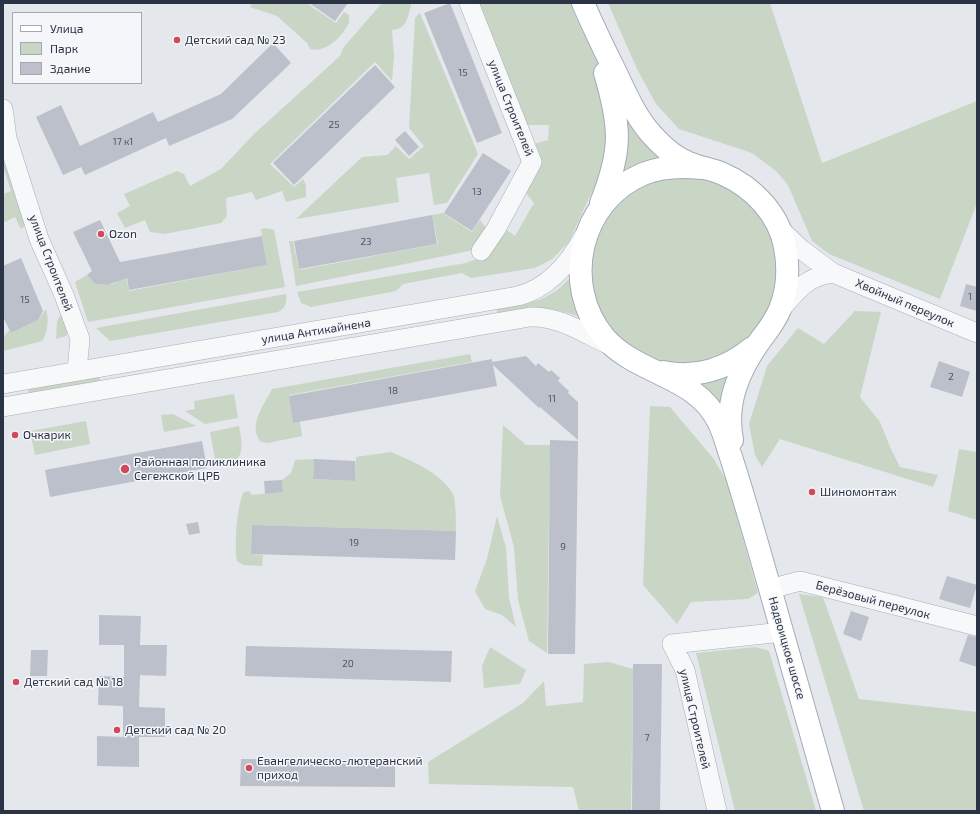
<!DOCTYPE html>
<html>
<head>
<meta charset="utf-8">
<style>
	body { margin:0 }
	#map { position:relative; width:980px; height:814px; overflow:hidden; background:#e4e7ec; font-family:"Exo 2",sans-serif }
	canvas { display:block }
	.frame { position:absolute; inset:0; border:4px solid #2b3445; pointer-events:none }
	.legend { position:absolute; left:12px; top:12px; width:130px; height:72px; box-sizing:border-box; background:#f4f6f9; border:1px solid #a4a8b1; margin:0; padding:5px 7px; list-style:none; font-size:12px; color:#2b3445 }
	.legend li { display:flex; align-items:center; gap:8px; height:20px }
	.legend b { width:20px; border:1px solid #a4a8b1 }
</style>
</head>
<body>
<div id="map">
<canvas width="980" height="814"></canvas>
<div class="frame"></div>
<ul class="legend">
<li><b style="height:5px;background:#fff"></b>Улица</li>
<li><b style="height:11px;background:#c9d6c5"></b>Парк</li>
<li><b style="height:11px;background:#bbc0ca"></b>Здание</li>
</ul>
</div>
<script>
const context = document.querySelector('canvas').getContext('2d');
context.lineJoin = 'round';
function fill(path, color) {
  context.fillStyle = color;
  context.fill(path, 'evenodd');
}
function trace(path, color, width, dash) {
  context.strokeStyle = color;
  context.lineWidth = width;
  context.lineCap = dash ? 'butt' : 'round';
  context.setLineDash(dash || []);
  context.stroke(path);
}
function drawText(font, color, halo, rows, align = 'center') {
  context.font = font + ' "Exo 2",sans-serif';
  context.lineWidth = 3;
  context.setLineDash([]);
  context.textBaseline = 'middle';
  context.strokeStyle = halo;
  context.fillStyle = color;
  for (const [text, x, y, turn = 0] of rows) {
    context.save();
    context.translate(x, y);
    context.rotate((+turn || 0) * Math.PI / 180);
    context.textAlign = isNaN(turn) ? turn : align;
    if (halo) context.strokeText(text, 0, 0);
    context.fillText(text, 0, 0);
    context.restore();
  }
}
const green = new Path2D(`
	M252,3H309V5L336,23L344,12L349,15V23C342,37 326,53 310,49L307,43L277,16L250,7Z
	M382,3H412C407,17 408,29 392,30L394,56L392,81L375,62L270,164L294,187L303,179L306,185V197L286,202L282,191L256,200L252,192L226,198L227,216L221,223L165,234L150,232L145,220L125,228L117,213L130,206L124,194L177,171L184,174L190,186L221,169L254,134L340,56L343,48Z
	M475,3H571L575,16L589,40L608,86V164L589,198L569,242L552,259L535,268L471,278L462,273L403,284L396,291L311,307L301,303L297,292L466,263L485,256L504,228L515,236L534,203L526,193L534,144L548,140L549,125H525Z
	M608,3H770L822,163L977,101V203L940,299L829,254L812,241L788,185L776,171L752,153L679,129L656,104L637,69Z
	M420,13L478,154L447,203L434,205L429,173L396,178L399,202L296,219L362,157L387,155L396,146L409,159L424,146L409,128L415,18Z
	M608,69L666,156L618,184Z
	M3,148L29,223L21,229L15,217L3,223V194L11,191L3,167Z
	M589 270a95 95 0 1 1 190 0a95 95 0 1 1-190 0Z
	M443,213L472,232L480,220L489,232L474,250L296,286L289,241H293L299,270L438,244L432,215Z
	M266,228L274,230L285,287L88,322L75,282L87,275C96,287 103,287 117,282L116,276L125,273L129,291L267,265L261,229Z
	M573,274L582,318C548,304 532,308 497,314V309C530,303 551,302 573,274Z
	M286,294C287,302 286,308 278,312L110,341L96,328Z
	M46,309C49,317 48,334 42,341L3,351V338L9,330L11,333L38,320Z
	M63,311L69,331L66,336L56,339L57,321Z
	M855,311L881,312L860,397L880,422L891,449L900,467L938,475L933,487L780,439L762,467L755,455L749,424L767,366L798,328L824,344Z
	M470,354L472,362L289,395L293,422H300L302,436L268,443L261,442C247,426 264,405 272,389Z
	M731,368L723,417L706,390L696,379Z
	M97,376L100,379V383L29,395L28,388Z
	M234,394L238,418L205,424L185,411L195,409L194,401Z
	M650,406L670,407L713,458L727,481L758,593L748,599L691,602L677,624L643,585Z
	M173,414L196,426L164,432L161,415Z
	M86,421L90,444L35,455L30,431Z
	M503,425L526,445H550L547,653L529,641L518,600L514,547L500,496Z
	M239,426C241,438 246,456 232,463C228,465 220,464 216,465L210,432Z
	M959,449L977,452V520L948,511Z
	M391,452C412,461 441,473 453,494C456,501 456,523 456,531L252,525L251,554L263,555L262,566L243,565L237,561C234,548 237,502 244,492L249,491L252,495L283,492L282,480L291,473L295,460L314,459L313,479L354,481L356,457Z
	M497,516L506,548L509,598L516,627L502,615L485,609L475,591L487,559Z
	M799,594L823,597L859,699L977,712V811H864Z
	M490,647L526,670L520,684L484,688L482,666Z
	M756,647L769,651L816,811H735L696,653Z
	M609,662L633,669L631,811H579L573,787L429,784L428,762L523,703L544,681L546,706L583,702L584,664Z`);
const building = new Path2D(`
	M309,3H348L335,21Z
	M450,3L502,133L477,143L424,13Z
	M273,43L291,63L232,119L169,146L166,138L85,175L81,167L63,175L36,117L61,105L80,146L153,112L158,122L221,94Z
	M375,65L395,87L294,185L273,163Z
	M405,131L419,147L409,156L395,140Z
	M483,153L511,171L472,231L444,213Z
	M432,215L437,244L299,269L294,241Z
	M100,220L120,262L262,236L267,265L129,290L127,278L107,285L95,284L87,275L92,271L73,232Z
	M21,258L43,311L38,320L11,333L3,317V266Z
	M966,284L977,287V311L960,306Z
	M526,356L536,366L538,363L549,372L551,370L560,378L558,381L569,391L568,393L578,402V440L540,407L539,408L493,365L497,386L293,423L289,396L492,359V362Z
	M939,361L970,372L962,397L930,387Z
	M550,440L578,441L575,654H548Z
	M202,441L207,468L50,497L45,470Z
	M314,459L355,461V481L313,479Z
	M282,480L283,492L265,494L264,481Z
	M198,522L200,533L189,535L186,524Z
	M252,525L456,531L455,560L251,554Z
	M947,576L977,585L970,608L939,599Z
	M851,611L869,617L861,641L843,634Z
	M99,615L141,616L140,645H167L166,676L140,675L139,707L165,708V737H139V767L97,766V736L123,737V706L98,705L99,676L124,677V645H99Z
	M968,635L977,637V667L959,661Z
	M246,646L452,651L451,682L245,676Z
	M31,650H48L47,676H30Z
	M633,664H662L660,811H632Z
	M241,759L395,760V787L240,786Z`);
const minor = new Path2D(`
	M469,3L532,162L496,229L481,251
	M3,109L7,138L39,239L64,295L80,339L77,371
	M780,229L802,250L833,273L977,333
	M780,310C799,289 804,278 833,273
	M3,384L518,296C549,288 569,264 584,236
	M3,407L530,317C561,316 584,334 612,346
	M770,589L800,581L977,626
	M717,811L685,670L672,644L782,632`);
const major = new Path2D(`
	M583,3C593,26 604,49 615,71C626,94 636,118 653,136C663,147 675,158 689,163C700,168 713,169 723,174C753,187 779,214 785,247C789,268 788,289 780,309C775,322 767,331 759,342C738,372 725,403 732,440
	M702,168C682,166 662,166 643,174C579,201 561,285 604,337C636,375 697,375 719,423C724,433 727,446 731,457C741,488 750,519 759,550C784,637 808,724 833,811
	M601,203C622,151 621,127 605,73
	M663,372C695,379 727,369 752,348`);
const markers = [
	[177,40,4,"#d1495b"],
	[101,234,4,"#d1495b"],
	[15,435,4,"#d1495b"],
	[125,469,5,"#d1495b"],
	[812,492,4,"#d1495b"],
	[16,682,4,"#d1495b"],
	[117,730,4,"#d1495b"],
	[249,768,4,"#d1495b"]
];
const numberNames = [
	["15",463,73],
	["25",334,125],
	["17 к1",123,142],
	["13",477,192],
	["23",366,242],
	["1",970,297],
	["15",25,300],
	["2",951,377],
	["18",393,391],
	["11",552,399],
	["19",354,543],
	["9",563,547],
	["20",348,664],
	["7",647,738]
];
const poiNames = [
	["Детский сад № 23",185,40],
	["Ozon",109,234],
	["Очкарик",23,435],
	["Районная поликлиника",134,462],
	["Сегежской ЦРБ",134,476],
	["Шиномонтаж",820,492],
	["Детский сад № 18",24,682],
	["Детский сад № 20",125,730],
	["Евангелическо-лютеранский",257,761],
	["приход",257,775]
];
const streetNames = [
	["улица Строителей",511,108,68],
	["улица Строителей",51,263,69],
	["Хвойный переулок",905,303,23],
	["улица Антикайнена",316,331,-9],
	["Берёзовый переулок",873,600,15],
	["Надвоицкое шоссе",787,648,74],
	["улица Строителей",695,719,77]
];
fill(green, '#c9d6c5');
fill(building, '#bbc0ca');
trace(minor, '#a9aeb7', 20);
trace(major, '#a3abb8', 24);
trace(minor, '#f7f8fa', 19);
trace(major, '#fff', 22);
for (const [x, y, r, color] of markers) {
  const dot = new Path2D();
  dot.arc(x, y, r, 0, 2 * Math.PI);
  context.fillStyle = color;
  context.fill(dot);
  trace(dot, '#f4f6f9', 1.5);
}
drawText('10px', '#4f5766', null, numberNames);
drawText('12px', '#2b3445', '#f4f6f9', poiNames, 'left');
drawText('12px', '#2b3445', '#f4f6f9', streetNames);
</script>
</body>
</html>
